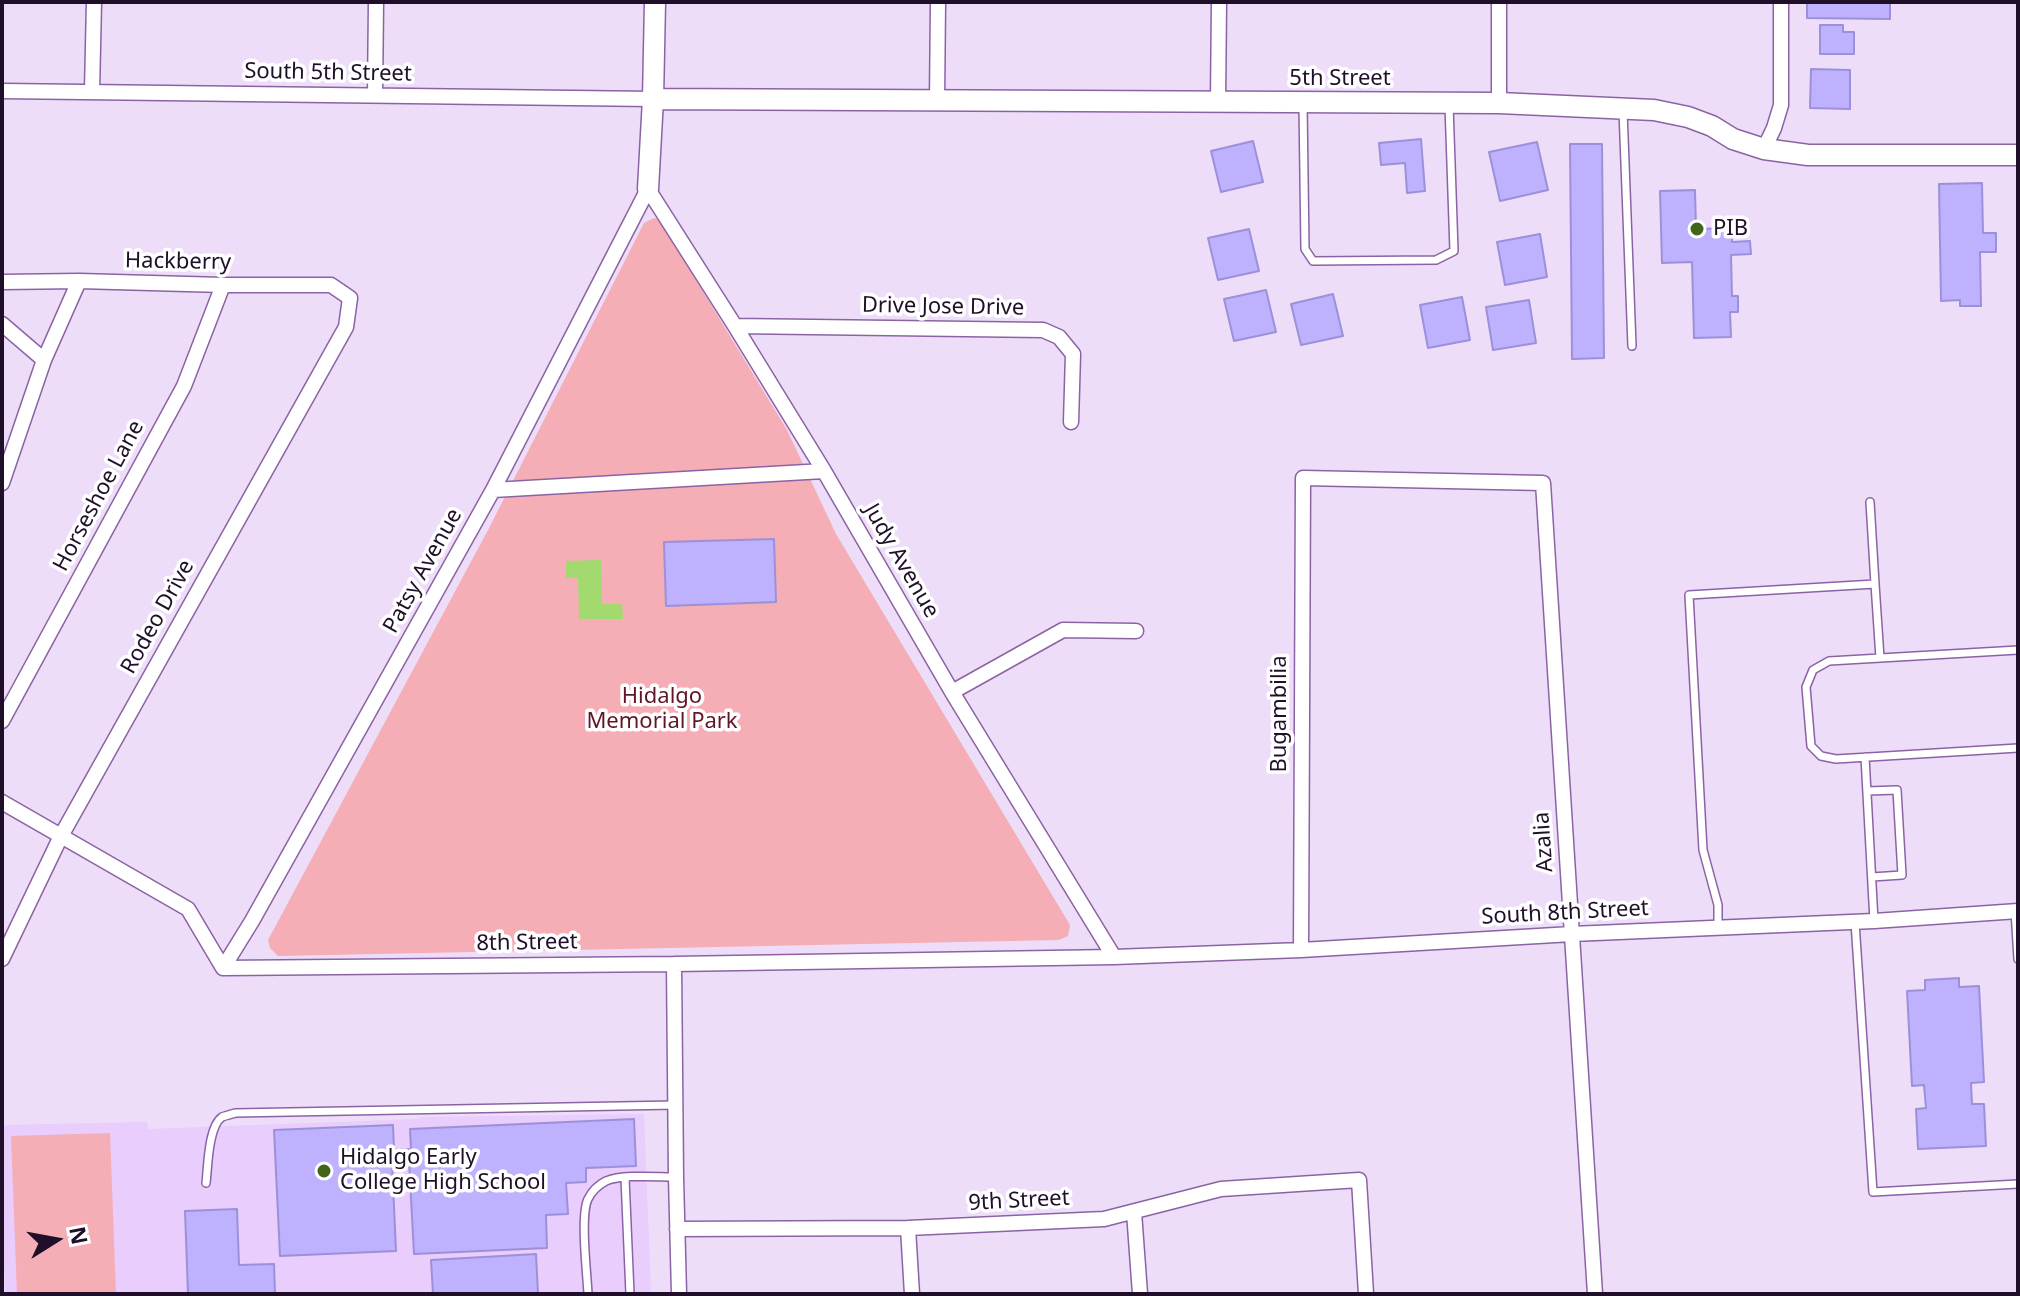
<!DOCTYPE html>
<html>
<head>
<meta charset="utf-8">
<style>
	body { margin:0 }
	#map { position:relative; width:2020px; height:1296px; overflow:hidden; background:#edddf9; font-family:"Noto Sans",sans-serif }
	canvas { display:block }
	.frame { position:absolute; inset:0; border:4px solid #1f0f28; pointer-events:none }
	.north { position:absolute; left:16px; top:1200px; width:80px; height:80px; -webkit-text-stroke:6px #fff; paint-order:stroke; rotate:79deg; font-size:22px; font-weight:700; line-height:32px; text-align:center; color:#1f0f28 }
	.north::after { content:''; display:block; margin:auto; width:28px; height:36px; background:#1f0f28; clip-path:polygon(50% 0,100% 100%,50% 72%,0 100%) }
</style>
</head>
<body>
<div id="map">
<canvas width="2020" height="1296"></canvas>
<div class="frame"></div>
<div class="north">N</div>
</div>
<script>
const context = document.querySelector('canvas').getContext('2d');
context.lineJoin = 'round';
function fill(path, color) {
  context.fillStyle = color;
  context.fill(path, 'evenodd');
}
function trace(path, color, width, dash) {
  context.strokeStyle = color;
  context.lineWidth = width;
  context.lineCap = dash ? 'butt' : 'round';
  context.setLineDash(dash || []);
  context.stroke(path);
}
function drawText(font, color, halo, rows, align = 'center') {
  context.font = font + ' "Noto Sans",sans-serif';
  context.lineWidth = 7;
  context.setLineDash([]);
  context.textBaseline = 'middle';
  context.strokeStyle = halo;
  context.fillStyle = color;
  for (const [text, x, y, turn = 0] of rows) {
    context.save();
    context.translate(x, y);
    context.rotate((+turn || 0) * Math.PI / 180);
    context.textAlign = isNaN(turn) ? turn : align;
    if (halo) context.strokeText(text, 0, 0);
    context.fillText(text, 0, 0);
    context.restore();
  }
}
const built = new Path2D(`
	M644,1114L651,1294H5L2,1213V1125L147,1122L148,1129L417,1119L420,1117Z`);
const green = new Path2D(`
	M654,218L659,219L787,430L836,534L1070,925L1068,936L1059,940L278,956L270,948L268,940L488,530L644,223Z
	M110,1133L116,1294H17L11,1136Z`);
const water = new Path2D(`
	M601,560L602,604H622L623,619H579L578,578H566V561Z`);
const building = new Path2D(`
	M1807,2H1890V19L1807,18Z
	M1820,25H1843V32H1854V54H1820Z
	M1811,69L1850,70V109L1810,108Z
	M1421,139L1425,191L1407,193L1405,163L1381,165L1379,143Z
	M1253,141L1263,182L1221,192L1211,151Z
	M1537,142L1548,190L1500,201L1489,152Z
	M1570,144H1602L1604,358L1572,359Z
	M1982,183L1983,233H1996V252H1980L1981,306H1960V300L1941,301L1939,184Z
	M1695,190L1696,229L1732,228V242L1750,241L1751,254L1731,255L1732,296H1738V312H1730L1731,337L1694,338L1692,262L1662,263L1660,191Z
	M1249,229L1259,271L1218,280L1208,238Z
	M1540,234L1547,277L1505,285L1497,242Z
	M1266,290L1276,332L1234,341L1224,299Z
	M1333,294L1343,336L1301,345L1291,304Z
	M1462,297L1470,340L1428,348L1420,305Z
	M1529,300L1536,343L1493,350L1486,307Z
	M774,539L776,602L666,606L664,542Z
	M1959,978V987L1979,986L1984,1082L1971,1083L1972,1104H1984L1986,1146L1918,1149L1916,1109L1926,1108L1924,1085L1912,1086L1907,991L1925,990V980Z
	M634,1119L636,1166L586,1168V1182L566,1183L568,1214L546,1215L547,1248L414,1254L409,1161L392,1162L396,1251L280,1256L274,1130L393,1125L394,1150L411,1149L410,1129Z
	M237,1209L239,1265L274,1264L275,1294H188L185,1211Z
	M536,1254L538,1294H433L431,1260Z`);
const lane = new Path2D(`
	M1303,104L1305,249L1313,261L1436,260L1454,251L1449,105
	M1623,111L1632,346
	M1875,584L1880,658
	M2018,650L1829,661L1813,670L1806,687L1811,746L1821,756L1836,759L2018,748
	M1865,757L1874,921
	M1867,791L1897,790L1902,875L1872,877
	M2015,911L2018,959
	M1855,922L1873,1192L2018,1184
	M1718,928V905L1703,850L1689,595L1875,584L1870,502
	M625,1178L630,1294
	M206,1183C208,1167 208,1127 222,1117C224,1116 233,1114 235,1113L675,1105
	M588,1294C587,1273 580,1215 588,1199C592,1191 598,1185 606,1181C623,1174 656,1177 676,1177`);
const street = new Path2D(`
	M2,91L653,99
	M92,91L94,2
	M375,95L376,2
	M937,101L938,2
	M1218,102L1219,2
	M1499,103V2
	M1764,149L1774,128L1781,105V2
	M648,189L735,326L824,471L952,692L1114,957
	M2,282L79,281L223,285H331L350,298L346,327L61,836L2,959
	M2,324L44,360
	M735,326L1043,330L1059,337L1073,354L1071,422
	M2,483L44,360L79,281
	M493,490L824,471
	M952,692L1063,630L1136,631
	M2,721L184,386L223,285
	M2,802L188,909L223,968L674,964L1114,957L1301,950L1572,934L1874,921L2018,911
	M1301,950L1303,478L1543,483L1595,1294
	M674,964L676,1177L679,1294
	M223,968L252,921L493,490L648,189
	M1134,1212L1140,1294
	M908,1228L912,1294
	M677,1229L908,1228L1104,1219L1221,1189L1359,1180L1366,1294`);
const secondary = new Path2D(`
	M653,99L1499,103L1654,110L1688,117L1712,126L1733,139L1764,149L1808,155H2018
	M648,189L653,99L655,2`);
const markers = [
	[1697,229,8,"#42651c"],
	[324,1171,8,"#42651c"]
];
const streetNames = [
	["South 5th Street",328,73,1],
	["5th Street",1340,79],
	["Hackberry",178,262,1],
	["Drive Jose Drive",943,307,1],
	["Horseshoe Lane",99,496,-62],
	["Judy Avenue",901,561,60],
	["Patsy Avenue",423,571,-61],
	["Rodeo Drive",158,617,-61],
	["Bugambilia",1280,714,-90],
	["Azalia",1544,842,-94],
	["South 8th Street",1565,913,-3],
	["8th Street",527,943,-1],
	["9th Street",1019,1201,-3]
];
const poiNames = [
	["PIB",1713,229],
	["Hidalgo Early",340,1158],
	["College High School",340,1183]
];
const parkNames = [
	["Hidalgo",662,697],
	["Memorial Park",662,722]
];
fill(built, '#e9cdfc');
fill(green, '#f5adb6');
fill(water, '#a3da6f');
fill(building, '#beb1fd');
trace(building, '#9c90d9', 2);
trace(lane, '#8b63a4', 10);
trace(street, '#8b63a4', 17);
trace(secondary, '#8b63a4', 23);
trace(lane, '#fff', 7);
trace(street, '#fff', 14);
trace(secondary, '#fff', 20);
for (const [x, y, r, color] of markers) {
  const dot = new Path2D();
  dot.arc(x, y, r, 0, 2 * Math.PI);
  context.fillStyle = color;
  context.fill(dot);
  trace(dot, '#fff', 3);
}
drawText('22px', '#1f0f28', '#fff', streetNames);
drawText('22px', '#1f0f28', '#fff', poiNames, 'left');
drawText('22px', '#611628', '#fff', parkNames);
</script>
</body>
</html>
